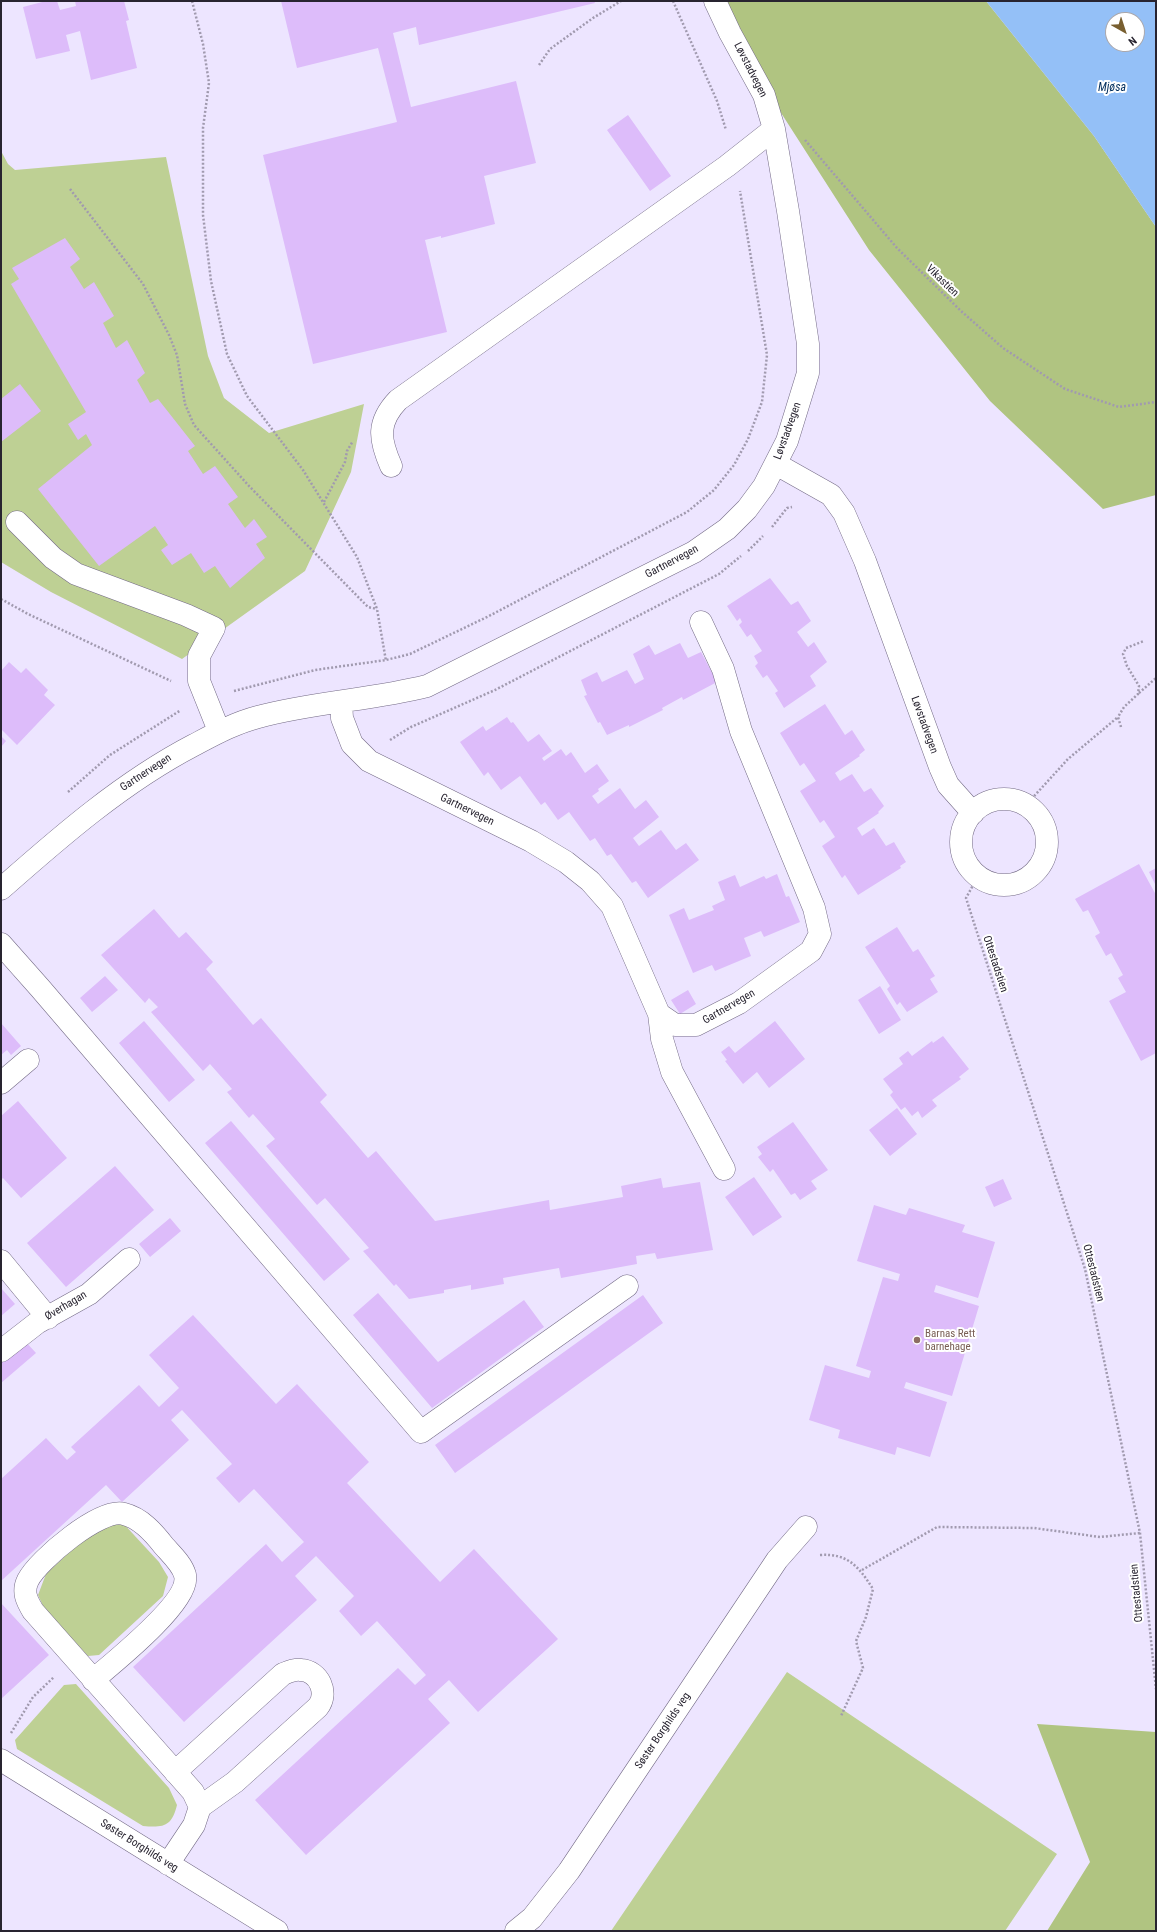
<!DOCTYPE html>
<html>
<head>
<meta charset="utf-8">
<style>
	body { margin:0 }
	#map { position:relative; width:1157px; height:1932px; overflow:hidden; background:#ede5ff; font-family:"Roboto Condensed",sans-serif }
	canvas { display:block }
	.frame { position:absolute; inset:0; border:2px solid #282430; pointer-events:none }
	.north { position:absolute; left:1105px; top:12px; width:40px; height:40px; box-sizing:border-box; background:#fff; border:1px solid #a9a7ac; border-radius:50%; rotate:141deg; font-size:11px; font-weight:700; line-height:16px; text-align:center; color:#282430 }
	.north::after { content:''; display:block; margin:auto; width:14px; height:18px; background:#785f30; clip-path:polygon(50% 0,100% 100%,50% 72%,0 100%) }
</style>
</head>
<body>
<div id="map">
<canvas width="1157" height="1932"></canvas>
<div class="frame"></div>
<div class="north">N</div>
</div>
<script>
const context = document.querySelector('canvas').getContext('2d');
context.lineJoin = 'round';
function fill(path, color) {
  context.fillStyle = color;
  context.fill(path, 'evenodd');
}
function trace(path, color, width, dash) {
  context.strokeStyle = color;
  context.lineWidth = width;
  context.lineCap = dash ? 'butt' : 'round';
  context.setLineDash(dash || []);
  context.stroke(path);
}
function drawText(font, color, halo, rows, align = 'center') {
  context.font = font + ' "Roboto Condensed",sans-serif';
  context.lineWidth = 4;
  context.setLineDash([]);
  context.textBaseline = 'middle';
  context.strokeStyle = halo;
  context.fillStyle = color;
  for (const [text, x, y, turn = 0] of rows) {
    context.save();
    context.translate(x, y);
    context.rotate((+turn || 0) * Math.PI / 180);
    context.textAlign = isNaN(turn) ? turn : align;
    if (halo) context.strokeText(text, 0, 0);
    context.fillText(text, 0, 0);
    context.restore();
  }
}
const green = new Path2D(`
	M1,151L8,164L15,170L166,157L208,356L224,398L269,433L364,404L351,472L305,571L182,659L51,592L1,562Z
	M122,1522L159,1562L168,1577L163,1596L99,1655L88,1656L45,1610L38,1595L46,1574L77,1545L102,1524Z
	M787,1672L1057,1854L1005,1931H611Z
	M76,1684L169,1788L177,1805C172,1826 164,1828 143,1826L17,1749L15,1740L64,1685Z`);
const forest = new Path2D(`
	M720,1H986L1094,136L1156,227V495L1103,509L990,401L869,250L767,91Z
	M1037,1724L1156,1732V1931H1047L1090,1862Z`);
const water = new Path2D(`
	M986,1H1156V227L1094,136ZM1113,20H1137V44H1113Z`);
const building = new Path2D(`
	M46,1H57L60,10L76,6L75,1H124L129,20L126,21L137,68L91,80L80,31L66,35L70,51L36,59L23,7Z
	M281,1H594L595,3L419,45L416,27L393,33L411,107L516,81L536,163L484,176L495,224L441,238V236L425,240L447,332L313,364L263,155L397,122L378,48L297,68Z
	M628,115L671,176L650,191L607,130Z
	M65,238L80,259L70,267L84,289L94,282L114,316L103,323L116,348L127,340L145,373L137,380L150,403L158,399L195,446L188,451L203,474L215,466L238,497L228,504L245,528L254,519L267,537L256,544L265,558L230,588L215,566L204,573L191,553L172,565L161,550L168,545L155,526L99,566L38,489L92,445L86,434L78,440L68,424L86,412L11,284L19,279L12,268Z
	M20,384L41,411L1,442V399Z
	M770,578L791,605L798,601L811,621L797,632L808,647L814,642L827,662L810,676L816,686L784,708L775,693L778,691L767,675L763,678L755,666L758,663L754,656L762,651L751,634L747,637L739,625L742,622L740,618L737,621L727,606Z
	M680,643L688,658L701,652L717,682L683,700L682,697L662,708L663,710L629,727V725L607,735L600,722L598,723L584,696L587,695L581,680L597,672L602,682L627,670L635,684L644,679L633,654L649,645L655,655Z
	M9,662L21,673L26,668L48,690L44,695L55,705L17,745L1,729V671Z
	M825,704L845,735L852,730L865,750L859,755L860,756L835,773L840,781L852,774L864,792L871,788L884,806L878,812L879,813L857,828L862,836L874,828L886,846L894,842L906,862L900,866L901,868L858,895L845,875L842,878L822,846L835,837L824,820L820,823L800,791L816,781L804,763L800,766L780,733Z
	M507,717L511,723L513,722L528,742L539,734L552,751L542,758L544,761L561,749L566,756L571,752L585,773L597,764L609,781L598,789L599,791L592,796L598,804L620,788L635,809L646,800L659,817L633,838L639,846L661,830L676,850L686,843L699,860L648,898L636,881L632,883L611,854L607,856L595,838L590,841L569,812L558,820L545,802L541,805L520,776L501,790L488,772L484,776L460,742L483,726L486,731Z
	M1,736L6,741L1,747Z
	M1139,864L1156,895V1053L1141,1061L1109,1001L1126,992L1118,978L1123,975L1111,953L1106,956L1095,936L1100,933L1088,910L1083,912L1075,899Z
	M1156,868V886L1149,872Z
	M777,874L786,897L789,896L800,922L764,937L761,931L744,938L751,956L715,971L712,965L693,973L669,915L684,908L689,920L714,910L712,906L725,900L718,882L735,875L740,887L764,876L766,879Z
	M154,909L179,938L186,932L213,962L206,969L253,1025L261,1018L327,1095L320,1102L368,1158L376,1151L435,1221L549,1200L550,1210L623,1197L621,1186L661,1178L663,1188L700,1182L713,1250L657,1259L655,1253L636,1256L637,1264L561,1278L559,1268L503,1278L504,1284L471,1290V1285L444,1290V1293L409,1299L396,1284L394,1286L363,1251L369,1248L325,1198L317,1205L266,1146L275,1139L253,1114L249,1118L227,1092L232,1089L210,1064L203,1071L151,1012L158,1007L149,998L145,1003L101,955Z
	M897,927L913,952L918,949L935,976L930,979L938,992L907,1012L900,1002L897,1005L887,989L890,986L865,947Z
	M105,976L118,990L92,1012L80,998Z
	M880,986L901,1020L879,1034L858,1000Z
	M688,990L696,1004L680,1014L671,1000Z
	M144,1021L195,1080L169,1102L119,1043Z
	M775,1021L805,1059L769,1088L757,1072L743,1084L725,1061L727,1060L721,1052L729,1046L735,1053Z
	M1,1023L21,1046L11,1055L7,1050L1,1055Z
	M943,1036L969,1069L959,1077L961,1079L932,1100L937,1106L922,1118L918,1111L912,1116L905,1107L901,1110L890,1095L893,1092L883,1079L903,1064L899,1058L908,1051L912,1056L932,1041L933,1043Z
	M18,1101L67,1158L21,1198L3,1178L1,1180V1116Z
	M897,1108L917,1134L890,1156L869,1130Z
	M231,1121L350,1259L324,1281L205,1143Z
	M793,1122L828,1170L811,1181L817,1189L800,1200L795,1193L791,1195L773,1169L770,1172L758,1157L762,1154L757,1147Z
	M115,1166L154,1210L66,1287L27,1243Z
	M754,1177L782,1217L753,1236L725,1197Z
	M1003,1179L1012,1199L994,1207L985,1187Z
	M874,1205L906,1215L909,1208L965,1225L962,1232L995,1242L978,1298L936,1285L934,1292L979,1306L952,1396L906,1382L904,1388L947,1402L930,1457L897,1447L895,1455L838,1438L840,1430L809,1420L825,1365L869,1378L871,1371L856,1366L883,1277L898,1281L900,1274L857,1261Z
	M170,1218L181,1231L150,1257L139,1244Z
	M1,1288L15,1304L1,1316Z
	M378,1293L438,1362L524,1300L544,1327L432,1408L353,1315Z
	M643,1295L663,1323L455,1473L435,1445Z
	M193,1315L276,1404L297,1384L369,1462L347,1483L440,1582L474,1549L558,1639L478,1712L449,1680L428,1699L450,1723L306,1855L255,1800L398,1668L415,1685L426,1675L377,1621L361,1636L339,1611L354,1596L316,1556L295,1576L317,1600L184,1722L133,1667L266,1544L282,1562L304,1542L254,1489L239,1503L216,1478L232,1464L182,1410L171,1420L189,1440L122,1502L106,1485L1,1581V1479L46,1438L67,1460L76,1452L71,1447L139,1385L159,1407L179,1388L149,1355Z
	M25,1341L36,1353L1,1383V1361Z
	M1,1603L49,1655L1,1699Z`);
const path = new Path2D(`
	M192,1L203,44L209,83L203,128V215L211,281L227,354L247,396L303,470L357,557L377,609L386,661
	M673,1L717,101L726,130
	M539,65L550,49L593,18L621,1
	M805,140L897,248L961,311L1003,348L1065,389L1119,407L1156,402
	M70,189L143,284L169,335L177,355L185,404L194,425L249,486L368,607L377,609
	M324,502L345,462L347,451L353,441
	M772,527L787,508L792,507
	M748,551L763,536
	M1,599L28,614L171,681
	M234,691L315,670L386,660L410,654L489,616L687,512L714,490L734,465L748,439L762,402L767,355L740,191
	M1139,693L1156,678
	M1121,727L1118,717L1124,707L1138,694L1139,686L1127,666L1123,654L1126,648L1144,641
	M390,740L411,727L495,690L719,574L741,556
	M68,792L110,755L181,710
	M1026,805L1068,759L1118,717
	M978,876L966,898L1085,1269L1140,1533L1156,1689
	M820,1555C848,1553 859,1567 873,1589L866,1617L856,1641L863,1668L841,1716
	M862,1570L937,1527L1034,1528L1100,1537L1140,1533
	M11,1733L33,1697L54,1677`);
const minor = new Path2D(`
	M776,464L831,495L844,513L865,561L940,767L948,785L973,813
	M391,466C379,439 377,422 398,400L727,166L774,129
	M17,522L53,558L76,574L186,615L214,628L199,656V681L219,731
	M341,702L342,718L352,744L369,761L531,841L566,862L590,881L612,906L659,1014L675,1025H696L739,1003L811,951L820,934L814,908L741,731L723,669L701,622
	M961 842a43 43 0 1 1 86 0a43 43 0 1 1-86 0Z
	M1,889C61,836 123,782 194,745C215,734 235,723 258,717C313,702 372,700 427,686L694,552L727,529L747,509L764,486L787,441L808,373V344L788,211L774,129L764,95L730,33L715,1
	M1,944L40,988L421,1432L627,1286
	M659,1014L662,1039L672,1072L724,1169
	M1,1083L28,1060
	M1,1261L48,1318
	M1,1351L37,1323L89,1294L129,1259
	M93,1680C113,1663 191,1601 185,1575C182,1564 171,1554 164,1546C154,1533 141,1518 124,1514C101,1507 38,1560 28,1580C22,1592 27,1601 33,1611L193,1792L200,1807L194,1825L168,1864
	M1,1760L277,1931
	M175,1772L283,1674C288,1672 294,1669 301,1670C319,1671 329,1693 318,1707L235,1782L200,1807
	M516,1931L532,1918L569,1871L777,1560L806,1527`);
const markers = [
	[917,1340,4,"#8d6e63"]
];
const streetNames = [
	["Løvstadvegen",750,70,63],
	["Vikastien",942,281,44],
	["Løvstadvegen",788,431,-70],
	["Gartnervegen",672,562,-28],
	["Løvstadvegen",924,725,70],
	["Gartnervegen",146,773,-33],
	["Gartnervegen",467,810,26],
	["Ottestadstien",995,964,72],
	["Gartnervegen",729,1007,-30],
	["Ottestadstien",1093,1273,76],
	["Øverhagan",66,1306,-31],
	["Ottestadstien",1137,1593,-95],
	["Søster Borghilds veg",663,1731,-56],
	["Søster Borghilds veg",139,1846,32]
];
const educationNames = [
	["Barnas Rett",925,1334],
	["barnehage",925,1347]
];
const waterNames = [
	["Mjøsa",1112,88]
];
fill(green, '#bed094');
fill(forest, '#b0c481');
fill(water, '#94c0f7');
fill(building, '#ddbcfa');
trace(minor, '#746b86', 23);
trace(path, '#a19aaf', 2.5, [2, 2]);
trace(minor, '#fff', 22);
for (const [x, y, r, color] of markers) {
  const dot = new Path2D();
  dot.arc(x, y, r, 0, 2 * Math.PI);
  context.fillStyle = color;
  context.fill(dot);
  trace(dot, '#fff', 1.5);
}
drawText('11px', '#282430', '#fff', streetNames);
drawText('11px', '#785e54', '#fff', educationNames, 'left');
drawText('italic 12px', '#002d5c', '#fff', waterNames);
</script>
</body>
</html>
